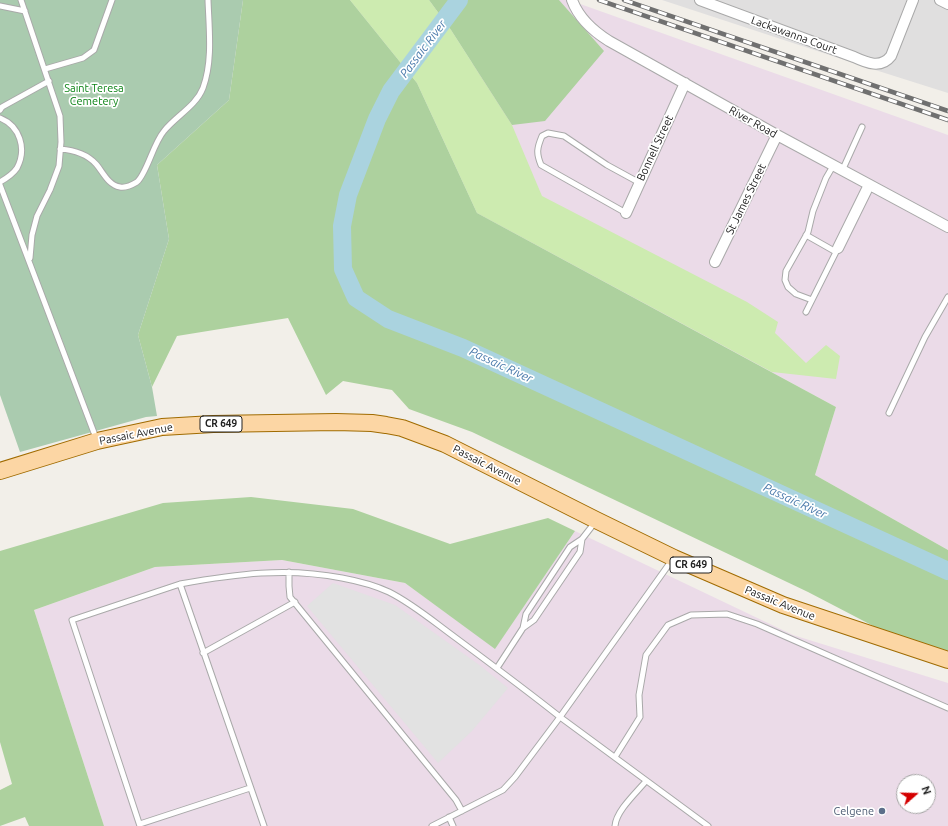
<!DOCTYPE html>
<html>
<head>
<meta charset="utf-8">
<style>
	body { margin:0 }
	#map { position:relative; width:948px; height:826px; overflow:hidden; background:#f2efe9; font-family:Ubuntu,sans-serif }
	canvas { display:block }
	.north { position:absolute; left:896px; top:774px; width:40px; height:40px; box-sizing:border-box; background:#fff; border:1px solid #a7a7a7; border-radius:50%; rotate:70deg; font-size:11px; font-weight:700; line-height:16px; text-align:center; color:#222 }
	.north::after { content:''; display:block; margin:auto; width:14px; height:18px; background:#d40000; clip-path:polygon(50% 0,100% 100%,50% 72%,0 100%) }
</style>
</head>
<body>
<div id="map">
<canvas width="948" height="826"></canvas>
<div class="north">N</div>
</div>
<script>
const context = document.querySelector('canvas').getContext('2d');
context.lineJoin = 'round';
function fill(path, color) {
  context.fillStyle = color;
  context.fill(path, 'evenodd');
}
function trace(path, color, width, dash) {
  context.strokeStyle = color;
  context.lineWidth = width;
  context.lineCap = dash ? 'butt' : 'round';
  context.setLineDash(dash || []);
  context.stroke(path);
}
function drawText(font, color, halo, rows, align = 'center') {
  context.font = font + ' Ubuntu,sans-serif';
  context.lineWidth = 3.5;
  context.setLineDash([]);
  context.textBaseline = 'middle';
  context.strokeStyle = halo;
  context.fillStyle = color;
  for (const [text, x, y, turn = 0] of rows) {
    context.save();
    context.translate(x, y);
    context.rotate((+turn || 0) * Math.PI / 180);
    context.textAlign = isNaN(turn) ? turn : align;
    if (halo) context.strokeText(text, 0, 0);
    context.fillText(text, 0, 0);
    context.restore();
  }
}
const residential = new Path2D(`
	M662,0H948V93L869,68Z`);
const industrial = new Path2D(`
	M470,0H569L948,135V550L815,475L836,407L477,213Z
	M575,531L793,635L948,683V826H104L34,610L155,567L282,560L405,583L495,648ZM904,782H928V806H904Z`);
const grass = new Path2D(`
	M350,0H429L451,30L512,125L542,196L747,302L778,322L775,333L806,363L826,345L840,356L836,379L772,372L477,213L417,83Z`);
const forest = new Path2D(`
	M243,0H350L417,83L477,213L836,407L815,475L948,550V651L879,629L808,592L472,432L409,409L392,390L343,381L326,395L288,318L177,336L152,387L138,335L169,239L157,165L229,100Z
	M429,0H559L604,51L545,121L512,125L451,30Z
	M251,497L353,509L450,544L548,518L575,531L495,649L405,583L282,560L155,567L34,610L104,826H29L25,817L0,826V790L12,784L0,742V551L163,503Z`);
const cemetery = new Path2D(`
	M0,0H243L229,100L157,165L169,239L138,335L152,387L157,416L146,417L20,452L0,395Z`);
const parking = new Path2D(`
	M333,583L395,605L478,664L508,688L472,731L438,763L307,606Z`);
const river = new Path2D(`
	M459,0L391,91L377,119L348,195L342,226L343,269L356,298L388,319L463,348L948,571`);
const service = new Path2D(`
	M21,0L60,116L61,142L59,166L50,190L37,216L32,235L30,258
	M0,6L25,11
	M45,69L83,58L94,50L112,0
	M0,110L2,107L49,81
	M0,118C20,126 27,149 17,168C13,174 7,178 0,182
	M60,149C73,150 87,154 96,164C103,172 108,185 120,187C125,188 132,185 137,182C147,173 153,144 164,131C176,116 196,106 203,88C213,61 209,29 208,0
	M842,171L862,127
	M0,185L96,438
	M626,213L541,165C536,153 537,148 542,136L548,133L564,136L607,165L640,183
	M806,235L836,252
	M812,300L796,294L788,287L785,280L786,271L808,232L813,211L826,178L833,166
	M806,312L838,248
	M889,413L925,337L948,297
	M672,560L560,717L708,826
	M289,572V586L290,597L456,800L462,811
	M523,628L526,614L570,547L582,539L596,521
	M203,653L295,602
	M497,668L523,628L534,620L580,552L582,539
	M615,757L640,717L639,695L646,655L668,625L691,615L727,614L757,624L948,708
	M449,817L453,826
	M140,824L250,788
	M140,826L72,620L180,584
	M264,826L180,584C236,574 286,567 342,578C358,581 374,585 389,592C413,604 434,622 456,638C491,664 526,690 560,717L515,777L503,790L432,826
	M615,826C616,811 636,793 646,781`);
const minor = new Path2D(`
	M572,0C579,19 593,31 609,41L777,135L948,227
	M700,0L854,57C867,63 881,69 891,56L913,0
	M940,0L948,4
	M626,213L685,83
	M838,248L869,185
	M715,262L777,135`);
const primary = new Path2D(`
	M0,471L97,441L162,427L213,424L336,422L372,423L386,425L402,428L445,444L596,520L674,558L783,605L948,660`);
const rail = new Path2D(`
	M599,0L948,120
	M624,0L948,111`);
const markers = [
	[882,811,4,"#5c6f8a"]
];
const shields = [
	[221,424,42],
	[691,565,42]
];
const shieldNames = [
	["CR 649",221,424],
	["CR 649",691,565]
];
const streetNames = [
	["Lackawanna Court",794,35,20],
	["River Road",753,122,29],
	["Bonnell Street",655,148,-65],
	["St James Street",746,199,-64],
	["Passaic Avenue",136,434,-11],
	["Passaic Avenue",487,465,27],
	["Passaic Avenue",780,603,22]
];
const parkNames = [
	["Saint Teresa",94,88],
	["Cemetery",94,101]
];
const serviceNames = [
	["Celgene",874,811]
];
const waterNames = [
	["Passaic River",423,49,-53],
	["Passaic River",501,365,25],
	["Passaic River",795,501,25]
];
fill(residential, '#e0dfdf');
fill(industrial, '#ebdbe8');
fill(grass, '#cdebb0');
fill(forest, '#add19e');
fill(cemetery, '#aacbaf');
fill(parking, '#e2e2e2');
trace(river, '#aad3df', 18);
trace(service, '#a9a9a9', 7);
trace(minor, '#a9a9a9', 12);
trace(primary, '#a06b00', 18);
trace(service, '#fff', 5);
trace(minor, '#fff', 10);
trace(primary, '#fcd6a4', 16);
trace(rail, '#707070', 4.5);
trace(rail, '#fff', 3, [9]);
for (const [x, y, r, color] of markers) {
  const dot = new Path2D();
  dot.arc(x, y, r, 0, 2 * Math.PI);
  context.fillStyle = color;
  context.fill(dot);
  trace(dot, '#fff', 1.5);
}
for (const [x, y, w] of shields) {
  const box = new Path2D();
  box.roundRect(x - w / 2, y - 8, w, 16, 3);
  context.fillStyle = '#fff';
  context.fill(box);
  trace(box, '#222', 1);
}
drawText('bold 10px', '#222', null, shieldNames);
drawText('11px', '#222', '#fff', streetNames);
drawText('11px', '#0c8416', '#fff', parkNames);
drawText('11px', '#4e5e75', '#fff', serviceNames, 'right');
drawText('italic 12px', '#4a7aab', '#fff', waterNames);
</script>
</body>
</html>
